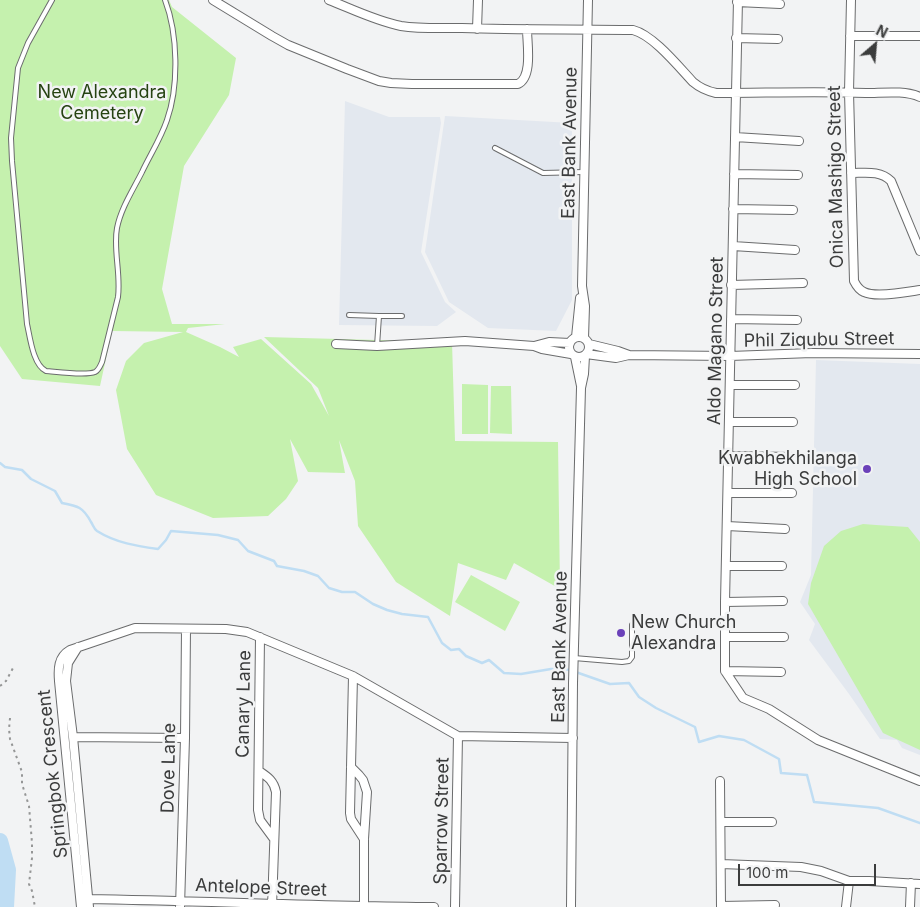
<!DOCTYPE html>
<html>
<head>
<meta charset="utf-8">
<style>
	body { margin:0 }
	#map { position:relative; width:920px; height:907px; overflow:hidden; background:#f2f3f4; font-family:Inter,sans-serif }
	canvas { display:block }
	.north { position:absolute; left:850px; top:20px; width:50px; height:50px; -webkit-text-stroke:4px #f2f3f4; paint-order:stroke; rotate:27deg; font-size:14px; font-weight:700; line-height:20px; text-align:center; color:#3b3c3c }
	.north::after { content:''; display:block; margin:auto; width:18px; height:22px; background:#3b3c3c; clip-path:polygon(50% 0,100% 100%,50% 72%,0 100%) }
	.scale { position:absolute; left:738px; top:864px; width:138px; height:22px; box-sizing:border-box; border:2px solid #3b3c3c; border-top:0; padding-left:6px; font-size:15px; line-height:18px; white-space:nowrap; color:#3b3c3c; -webkit-text-stroke:4px #f2f3f4; paint-order:stroke }
</style>
</head>
<body>
<div id="map">
<canvas width="920" height="907"></canvas>
<div class="north">N</div>
<div class="scale">100 m</div>
</div>
<script>
const context = document.querySelector('canvas').getContext('2d');
context.lineJoin = 'round';
function fill(path, color) {
  context.fillStyle = color;
  context.fill(path, 'evenodd');
}
function trace(path, color, width, dash) {
  context.strokeStyle = color;
  context.lineWidth = width;
  context.lineCap = dash ? 'butt' : 'round';
  context.setLineDash(dash || []);
  context.stroke(path);
}
function drawText(font, color, halo, rows, align = 'center') {
  context.font = font + ' Inter,sans-serif';
  context.lineWidth = 5;
  context.setLineDash([]);
  context.textBaseline = 'middle';
  context.strokeStyle = halo;
  context.fillStyle = color;
  for (const [text, x, y, turn = 0] of rows) {
    context.save();
    context.translate(x, y);
    context.rotate((+turn || 0) * Math.PI / 180);
    context.textAlign = isNaN(turn) ? turn : align;
    if (halo) context.strokeText(text, 0, 0);
    context.fillText(text, 0, 0);
    context.restore();
  }
}
const built = new Path2D(`
	M345,101L389,117H440L441,123L421,252L445,302L456,312L437,326L339,325Z
	M445,116L572,123V300L556,331L488,328L449,302L425,252Z
	M816,360L920,364V755L902,748L897,740L880,739L849,694L809,640L815,624L800,602L811,575Z`);
const green = new Path2D(`
	M0,0H169L172,7L236,58L229,95L184,166L162,289L172,324H225L188,328L186,332L220,347L239,357L233,347L261,339L311,384L329,416L318,388L264,337L452,342L455,441L558,442L560,589L514,563L506,580L458,563L450,616L396,582L358,526L355,481L339,440L345,473L308,472L290,439L298,481L286,499L268,516L213,518L156,495L127,449L116,390L126,361L144,343L183,332L112,331L100,386L22,379L0,346Z
	M462,384L488,385V434H462Z
	M491,386H511L512,434L490,433Z
	M863,524L876,525L908,527L920,542V750L883,733L808,604L811,583L824,546L841,531Z
	M471,575L520,602L505,631L455,602Z`);
const stream = new Path2D(`
	M0,463L5,467L22,470L31,479L55,491L62,503C78,506 83,507 91,522C93,525 94,529 97,531C116,543 137,546 158,549L166,540L171,531L218,535L238,540L248,551L274,561L277,566L304,571L318,576L329,588L342,592H355L373,604L387,610L402,614L428,617L442,643L451,650L459,649L466,656L482,663L489,660L504,673L521,674L551,669H562L570,670L610,684L629,683L639,697L656,708L695,727L699,742L719,736L744,740L779,759L781,773L807,775L814,802L878,808L920,823`);
const river = new Path2D(`
	M0,841L8,870L6,907`);
const path = new Path2D(`
	M0,686L6,681L13,668
	M10,718L9,729L10,739L22,772V784L29,806L32,843V858L29,884L32,891L35,907`);
const service = new Path2D(`
	M52,0L28,43L18,68L11,138L12,161L27,324C30,337 33,365 46,371C58,372 86,376 95,372C99,370 100,366 102,362L118,297C121,274 113,249 117,228C121,208 133,190 142,172C150,155 161,138 167,120C179,86 178,34 165,0
	M495,148L543,173L584,172
	M349,315L379,316
	M377,346L379,316H402
	M574,658L622,662L629,661L632,657V625`);
const minor = new Path2D(`
	M213,0L272,36L288,45L347,69L379,81L391,83L412,84H518C533,77 527,43 527,29
	M329,0C352,9 376,21 401,26C420,29 442,28 462,28C519,30 576,29 633,30C653,35 678,66 693,82C700,88 707,91 716,93C766,93 816,91 866,93C883,93 904,90 920,97
	M738,0L725,602V671L743,698L769,709L818,740L920,781
	M851,0L849,92L854,281C856,285 859,290 864,292C876,298 907,292 920,290
	M737,2L780,4
	M477,29L478,0
	M850,36H920
	M736,38L778,39
	M735,137L799,141
	M851,173C865,173 880,170 891,181L920,251
	M734,174L798,175
	M733,209L793,210
	M733,246L795,250
	M731,285L803,283
	M731,319L797,320
	M576,337L580,298
	M569 347a10 10 0 1 1 20 0a10 10 0 1 1-20 0Z
	M584,338L585,306L582,286L588,0
	M336,344L377,346L465,341L534,346L542,349L571,354
	M589,344L618,351L629,355
	M534,346L549,342L570,343
	M586,354L616,358L629,355L730,356L812,353L920,354
	M575,357L581,386
	M730,385H795
	M729,422H793
	M728,456L794,457
	M728,493H792
	M727,526L785,529
	M726,566H782
	M725,602L783,601
	M260,637L258,810L260,820L274,839
	M725,637H784
	M78,647L68,663L66,681L73,737L89,907
	M725,671L781,672
	M353,676L350,813L351,819L364,839
	M73,737L185,738
	M351,767L359,775L363,780L367,792L364,839V907
	M259,771C268,777 274,781 276,792L272,907
	M720,781L721,907
	M721,822H772
	M721,864L801,867L821,871L849,881
	M88,899C203,901 318,906 434,907
	M721,906L775,905
	M81,907L59,681C58,669 58,657 70,650L135,628L226,629L247,632L353,676L458,736L573,738
	M180,907L185,738L186,629
	M455,907L458,736
	M571,907L573,683L581,388L584,374L585,356
	M846,907L849,881H869L920,884
	M910,907L911,883`);
const markers = [
	[867,469,5,"#6b41b9"],
	[621,633,5,"#6b41b9"]
];
const parkNames = [
	["New Alexandra",102,93],
	["Cemetery",102,114]
];
const streetNames = [
	["East Bank Avenue",570,143,-89],
	["Onica Mashigo Street",836,177,-91],
	["Phil Ziqubu Street",819,340,-1],
	["Aldo Magano Street",716,341,-89],
	["East Bank Avenue",560,647,-89],
	["Canary Lane",244,704,-89],
	["Dove Lane",169,768,-89],
	["Springbok Crescent",53,774,-96],
	["Sparrow Street",442,821,-89],
	["Antelope Street",261,888,2]
];
const poiNames = [
	["Kwabhekhilanga",857,459],
	["High School",857,480],
	["New Church",631,623,"left"],
	["Alexandra",631,644,"left"]
];
fill(built, '#e3e8ef');
fill(green, '#c5f1ae');
trace(stream, '#bfddf3', 2.5);
trace(river, '#bfddf3', 16);
trace(service, '#6b6c6d', 6);
trace(minor, '#6b6c6d', 10);
trace(path, '#959696', 2, [2.5, 4]);
trace(service, '#fff', 4);
trace(minor, '#fff', 8);
for (const [x, y, r, color] of markers) {
  const dot = new Path2D();
  dot.arc(x, y, r, 0, 2 * Math.PI);
  context.fillStyle = color;
  context.fill(dot);
  trace(dot, '#f2f3f4', 2);
}
drawText('18px', '#264312', '#f2f3f4', parkNames);
drawText('18px', '#3b3c3c', '#f2f3f4', streetNames);
drawText('18px', '#3b3c3c', '#f2f3f4', poiNames, 'right');
</script>
</body>
</html>
